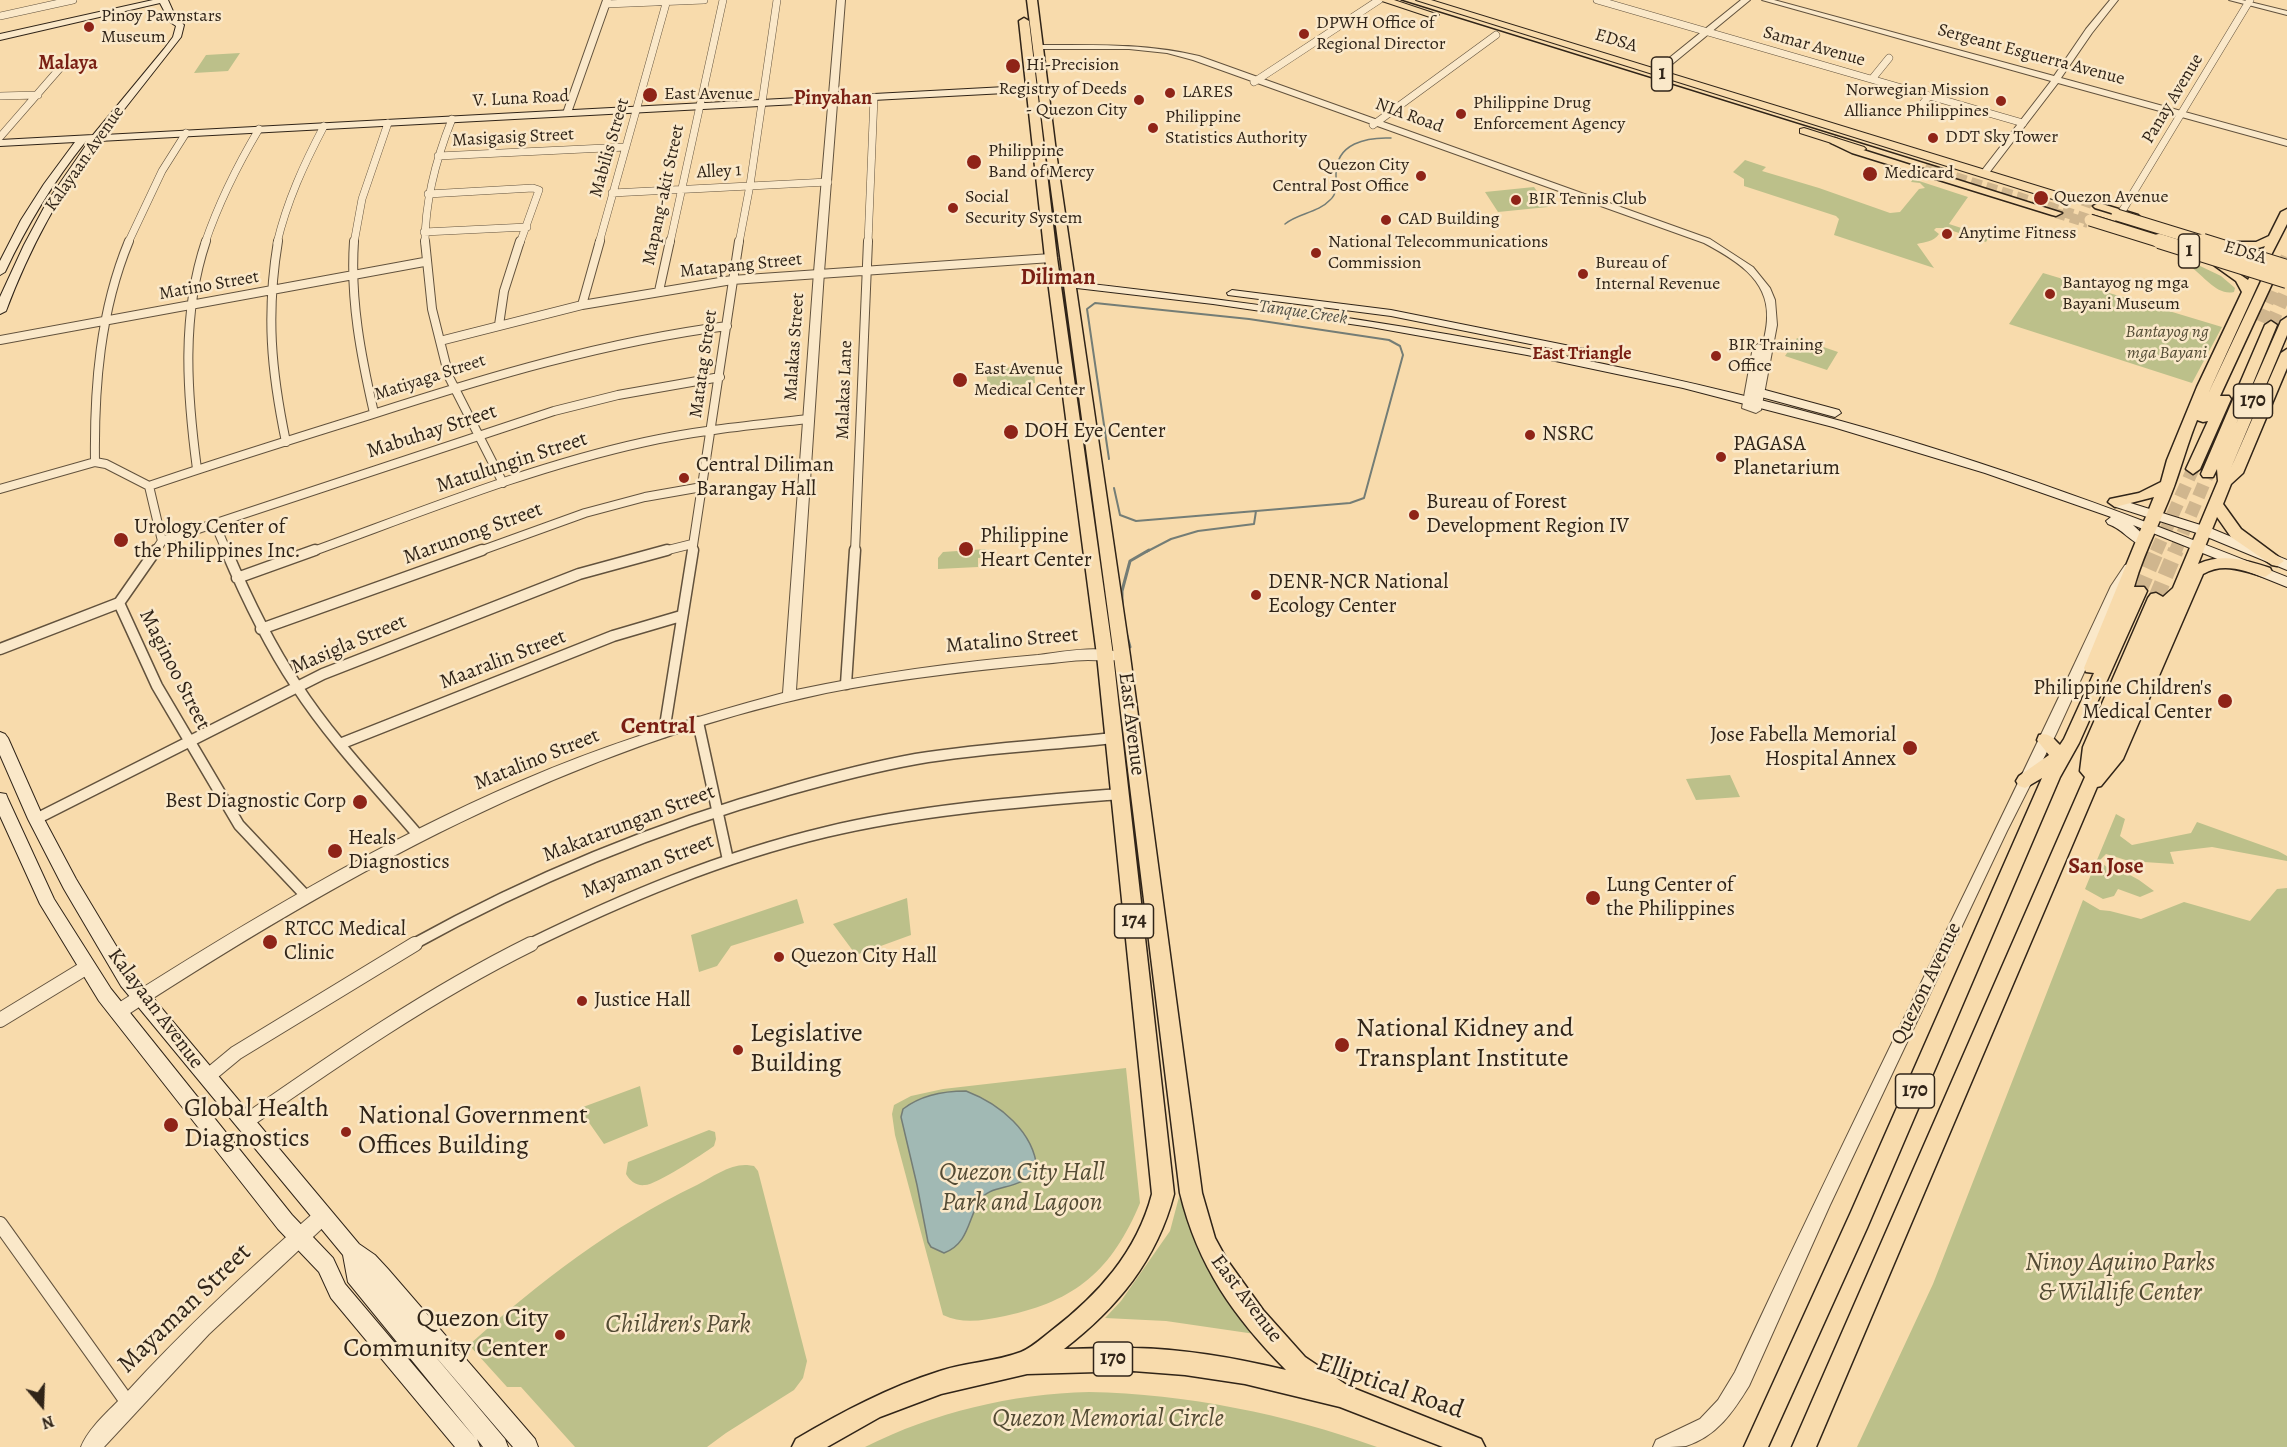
<!DOCTYPE html>
<html>
<head>
<meta charset="utf-8">
<style>
	body { margin:0 }
	#map { position:relative; width:2287px; height:1447px; overflow:hidden; background:#f8dbac; font-family:Alegreya,serif }
	canvas { display:block }
	.north { position:absolute; left:12px; top:1375px; width:60px; height:60px; -webkit-text-stroke:4px #fae8c9; paint-order:stroke; rotate:161deg; font-size:16px; font-weight:700; line-height:24px; text-align:center; color:#302418 }
	.north::after { content:''; display:block; margin:auto; width:21px; height:27px; background:#302418; clip-path:polygon(50% 0,100% 100%,50% 72%,0 100%) }
</style>
</head>
<body>
<div id="map">
<canvas width="2287" height="1447"></canvas>
<div class="north">N</div>
</div>
<script>
const context = document.querySelector('canvas').getContext('2d');
context.lineJoin = 'round';
function fill(path, color) {
  context.fillStyle = color;
  context.fill(path, 'evenodd');
}
function trace(path, color, width, dash) {
  context.strokeStyle = color;
  context.lineWidth = width;
  context.lineCap = dash ? 'butt' : 'round';
  context.setLineDash(dash || []);
  context.stroke(path);
}
function drawText(font, color, halo, rows, align = 'center') {
  context.font = font + ' Alegreya,serif';
  context.lineWidth = 5;
  context.setLineDash([]);
  context.textBaseline = 'middle';
  context.strokeStyle = halo;
  context.fillStyle = color;
  for (const [text, x, y, turn = 0] of rows) {
    context.save();
    context.translate(x, y);
    context.rotate((+turn || 0) * Math.PI / 180);
    context.textAlign = isNaN(turn) ? turn : align;
    if (halo) context.strokeText(text, 0, 0);
    context.fillText(text, 0, 0);
    context.restore();
  }
}
const green = new Path2D(`
	M240,53L228,71L194,73L206,55Z
	M1745,160L1766,167L1762,171L1819,188L1890,213L1900,212L1919,189L1925,188L1920,183L1911,182L1913,179L1968,197L1949,224L1989,237L1986,242L1944,228H1936L1934,230L1939,234C1933,242 1925,242 1917,244L1934,268L1834,235L1839,219L1836,216L1744,186V179L1733,172Z
	M1534,187L1548,207L1498,212L1485,192Z
	M2198,265L2221,276L2235,288L2234,292C2217,296 2204,276 2191,267Z
	M2043,273L2222,327L2192,383L2009,324Z
	M1797,338L1838,352L1827,370L1785,356Z
	M1030,366L1034,368L1035,383L991,388L988,386L986,372L989,369Z
	M986,549L993,553V557L978,558V567L938,569V558L943,552Z
	M1730,775L1740,797L1696,800L1686,779Z
	M2116,814L2125,819L2120,836L2132,845L2191,833L2197,822L2278,851L2287,856V861L2212,847L2170,852L2174,864L2129,861L2106,854L2099,861L2112,871L2119,869L2139,880L2154,891L2140,897L2118,889L2114,896L2103,899L2085,889Z
	M2287,888V1447H1857L1933,1284L2083,900L2100,910L2110,911L2141,919L2184,902L2250,921L2277,889Z
	M907,898L911,935L856,955L833,924Z
	M797,899L804,923L731,946L717,966L699,972L691,935Z
	M1126,1068L1140,1203C1112,1270 1076,1301 1005,1316C984,1320 964,1325 943,1315L895,1135L892,1114L894,1105L911,1096L943,1089Z
	M640,1086L648,1126L604,1144L583,1114V1107Z
	M709,1130L715,1132L716,1139L714,1146C703,1154 656,1185 645,1185C636,1186 630,1181 626,1174L628,1162Z
	M747,1165L754,1166L758,1171L807,1361L803,1378L794,1390L726,1433L707,1447H575L521,1387H507L469,1345C539,1282 612,1226 697,1185C712,1177 730,1164 747,1165Z
	M1179,1197L1199,1247L1255,1334L1166,1321L1105,1318L1121,1301L1170,1231Z
	M1089,1392C1187,1394 1285,1414 1377,1447H865C935,1412 1011,1394 1089,1392Z`);
const water = new Path2D(`
	M966,1091C1000,1104 1034,1132 1037,1169C1020,1192 991,1183 980,1200C968,1218 969,1244 944,1253L931,1247L928,1242L917,1185L901,1117L903,1109C921,1095 944,1091 966,1091Z`);
const streamFar2 = new Path2D(`
	M1285,224C1298,213 1318,213 1330,200C1338,193 1336,184 1336,174C1336,143 1367,137 1391,138`);
const streamFar1 = new Path2D(`
	M1109,459L1087,309L1095,303L1249,319L1389,340L1400,346L1403,355L1364,498L1350,503L1256,511
	M1114,488L1120,515L1136,521L1256,511L1254,524L1198,531L1171,539L1146,552`);
const stream = new Path2D(`
	M1122,606V591L1130,561L1149,550
	M1126,633L1130,647`);
const primaryTunnelFar2 = new Path2D(`
	M2068,196L2099,206
	M2056,213L2088,223`);
const primaryTunnelFar1 = new Path2D(`
	M2259,321L2287,257
	M2271,325L2287,289
	M2156,552L2193,469
	M2175,552L2208,474`);
const primaryTunnel = new Path2D(`
	M2139,591L2157,550
	M2156,598L2176,550`);
const trunkTunnel = new Path2D(`
	M1925,168L2090,220`);
const minorFar3 = new Path2D(`
	M1597,0L2023,123
	M606,4L704,0
	M0,16L73,0
	M1872,79L1889,58
	M1254,82L1379,0
	M0,96L38,95
	M1919,108L1929,96
	M1373,125L1496,35
	M0,137L61,67
	M438,156L626,147
	M612,193L828,182
	M428,194L533,188L539,190L520,243
	M2121,213L2250,0
	M424,232L527,227
	M128,243L162,171L186,133
	M205,243C219,202 237,166 259,129
	M277,243C287,201 304,164 324,126
	M354,243L362,199L388,123
	M425,243C425,199 436,159 452,119
	M599,243L667,0
	M670,243L723,0
	M739,243L750,185L777,0
	M868,243L874,97`);
const minorFar2 = new Path2D(`
	M278,241C266,314 271,370 286,442
	M354,241C350,300 361,356 374,413
	M425,241L432,309L449,377L503,483
	M659,291L670,241
	M582,305L600,241
	M499,325L504,291L520,241
	M0,340L424,262
	M440,341L582,305L732,280L1051,258
	M95,462C94,387 100,311 129,241
	M197,469C187,394 181,315 206,241
	M149,486C222,461 296,438 370,415C488,377 604,342 727,326
	M0,489L95,462L106,464L149,486L162,541L155,552
	M215,524L227,552
	M162,541L554,411L618,395L720,377
	M311,552C421,512 531,467 645,442C699,430 754,425 808,419
	M477,552L585,513L645,497L702,487
	M660,552L692,544
	M692,552L739,241
	M855,552L868,241`);
const minorFar1 = new Path2D(`
	M226,550C246,597 268,643 296,685C331,739 376,786 418,835
	M237,578L315,550
	M119,603L156,550
	M119,603L157,686L239,825L306,896
	M261,629L482,550
	M0,649L119,603
	M846,684L855,550
	M698,722L728,860
	M664,732L693,550
	M340,744L613,636L681,616
	M36,819L323,674L579,574L667,550
	M412,945C531,879 657,827 788,790C830,778 872,767 916,759C981,748 1048,745 1114,738
	M528,945C624,898 721,857 826,832C922,809 1022,802 1120,794`);
const minor = new Path2D(`
	M0,1020L87,967
	M207,1077L236,1053L415,944
	M244,1123C336,1059 430,994 531,944
	M0,1224L128,1403`);
const tertiary = new Path2D(`
	M603,0H611L571,113L564,115L563,113Z
	M837,0H845L824,272L796,690C876,673 957,662 1038,655C1063,652 1096,645 1121,653L1122,656L1121,659C1110,662 1099,660 1088,660C1072,660 1056,663 1040,664C968,671 896,679 826,693C570,747 341,876 124,1017L118,1019L112,1017L110,1012L112,1007C244,923 377,843 521,781C606,744 693,717 783,693L814,272Z
	M1741,0H1750L1659,75H1653V71Z
	M1762,0H1774L2054,76L2086,29L2110,0H2118L2092,33L2061,78L2287,140V146L2058,83L1989,173H1983V169L2051,81Z
	M2229,0H2242L2287,11V15Z
	M1038,45C1093,45 1145,43 1199,56L1710,239L1753,267L1770,288L1775,300L1777,325L1761,410L1756,413L1742,408L1753,347L1758,344L1763,346C1764,337 1767,328 1767,318C1769,279 1734,259 1704,243L1193,60L1167,53L1129,49H1035L1034,47Z
	M2129,564L2135,568L2123,587L2056,734L2007,831L1830,1205L1749,1386C1733,1412 1717,1436 1686,1446C1677,1447 1663,1447 1653,1447L1656,1440L1700,1419L1718,1400L1735,1372C1857,1108 1989,850 2111,586L2125,565Z
	M323,1207L329,1210L332,1216L329,1222L209,1334L104,1447H81C89,1427 110,1410 125,1394C185,1328 250,1268 317,1210Z`);
const secondary = new Path2D(`
	M153,0H168L176,18L184,25L181,37L104,135L1043,85L1048,88L1043,91L99,141C59,193 29,250 6,311L0,314V297L24,245L47,202L89,141H86C53,182 27,225 5,272L0,275V261L21,220L44,184L75,142L0,146V140L93,135L164,49L173,37L176,26L170,22L160,3L0,40V34Z
	M1055,280C1320,309 1583,350 1841,421C1993,463 2140,518 2287,577V587L2133,525L2150,541L2143,546C2130,542 2123,529 2108,524L2106,521L2111,517L1985,473L1833,427L1683,388L1527,355L1371,327L1213,304L1051,285V281Z
	M1232,290L1391,310L1590,350L1596,353L1590,356L1391,316L1228,295L1227,293Z
	M1754,387L1839,410L1841,413L1835,417L1750,394V388Z
	M2121,500L2210,528L2287,560V570L2200,534L2116,507L2115,504Z
	M0,732L5,734L8,738L43,817L76,879L133,974L359,1244L375,1255L388,1269L535,1439L538,1447H513L424,1343L505,1439L508,1447H483L477,1439L480,1447H455L331,1298L319,1272L278,1229L99,1001L40,904L0,816V793L6,794L8,799L54,899L111,989L292,1215L333,1258L345,1284L476,1439L348,1282L343,1255L121,986L64,889L28,819L0,755Z`);
const primary = new Path2D(`
	M1027,0H1037L1056,152L1130,656L1202,1193L1215,1238L1227,1260L1263,1310L1305,1357L1348,1386L1481,1439L1485,1447H1443L1340,1407L1245,1384L1185,1375L1133,1371L1027,1374L941,1394L880,1417L827,1447H792L796,1439C842,1412 889,1387 940,1371C966,1362 995,1362 1021,1352C1031,1348 1042,1338 1051,1331C1098,1295 1137,1252 1152,1194L1097,655L1045,258L1019,21L1024,18L1029,21L1057,258L1113,655L1174,1194C1157,1260 1117,1308 1064,1349C1087,1349 1111,1347 1134,1348C1186,1349 1236,1358 1286,1370C1234,1317 1198,1267 1180,1193L1114,656L1046,152Z
	M1835,138L1860,149L2062,213L2056,216L2052,215L1852,153L1831,143L1830,141Z
	M2099,203L2138,215L2140,217L2134,220L2095,208L2093,206Z
	M2287,209V224L2268,261H2260L2258,259L2265,246C2254,250 2233,252 2224,245L2230,242H2256L2269,236L2281,212Z
	M2219,260L2248,280L2254,268L2258,267L2264,271L2208,394L2264,275L2270,271L2276,275L2220,396H2229L2231,399L2200,469L2193,474L2186,469L2208,421L2203,422L2197,420C2190,437 2185,454 2179,472C2167,511 2145,547 2134,587H2144L2147,591L2079,743L2060,777L1867,1228L1768,1447H1744L1851,1212L2042,778L2025,788L2019,786L2016,781L2019,776L2049,755L2037,740L2039,735C2049,732 2053,738 2060,745L2064,739L2094,673L2086,672L2084,668L2154,497L2115,507L2108,502L2110,499L2139,493L2161,482L2167,460L2197,387L2242,292L2236,281L2215,266L2213,264Z
	M2287,317V335L2231,468L2281,353L2287,349V368L2243,473L2231,484L2223,504L2241,529L2284,561L2277,566L2272,565L2231,537L2217,517L2198,564C2223,553 2246,560 2270,568L2272,572L2265,577C2244,571 2224,562 2203,574L2123,759L2101,786L2097,787L1816,1447H1792L2085,777L2080,771L2083,747L2148,598L2151,594L2156,593L2163,597L2173,588L2218,481L2217,469L2213,477H2203L2201,474L2265,325L2271,321L2277,325L2236,424L2281,321Z`);
const trunk = new Path2D(`
	M1379,0H1394L1439,15L1430,17Z
	M1416,0H1431L2070,196L2072,199L2070,202H2062Z
	M1804,128L1864,147L1866,149L1860,152L1800,133V129Z`);
const tram = new Path2D(`
	M1401,0L1945,169
	M2093,215L2287,275`);
const trunkBridgeFar1 = new Path2D(`
	M2117,215L2208,243
	M2090,220L2164,243`);
const trunkBridge = new Path2D(`
	M2159,241L2287,281
	M2203,241L2287,267`);
const markers = [
	[89,27,6,"#8f2418"],
	[1304,34,6,"#8f2418"],
	[1013,66,8,"#8f2418"],
	[1170,93,6,"#8f2418"],
	[650,95,8,"#8f2418"],
	[1139,100,6,"#8f2418"],
	[2001,101,6,"#8f2418"],
	[1461,114,6,"#8f2418"],
	[1153,128,6,"#8f2418"],
	[1933,138,6,"#8f2418"],
	[974,162,8,"#8f2418"],
	[1870,174,8,"#8f2418"],
	[1421,176,6,"#8f2418"],
	[2041,198,8,"#8f2418"],
	[1516,200,6,"#8f2418"],
	[953,208,6,"#8f2418"],
	[1386,220,6,"#8f2418"],
	[1947,234,6,"#8f2418"],
	[1316,253,6,"#8f2418"],
	[1583,274,6,"#8f2418"],
	[2050,294,6,"#8f2418"],
	[1716,356,6,"#8f2418"],
	[960,380,8,"#8f2418"],
	[1011,432,8,"#8f2418"],
	[1530,435,6,"#8f2418"],
	[1721,457,6,"#8f2418"],
	[684,478,6,"#8f2418"],
	[1414,515,6,"#8f2418"],
	[121,540,8,"#8f2418"],
	[966,549,8,"#8f2418"],
	[1256,595,6,"#8f2418"],
	[2225,701,8,"#8f2418"],
	[1910,748,8,"#8f2418"],
	[360,802,8,"#8f2418"],
	[335,851,8,"#8f2418"],
	[1593,898,8,"#8f2418"],
	[270,942,8,"#8f2418"],
	[779,957,6,"#8f2418"],
	[582,1001,6,"#8f2418"],
	[1342,1045,8,"#8f2418"],
	[738,1050,6,"#8f2418"],
	[171,1125,8,"#8f2418"],
	[346,1132,6,"#8f2418"],
	[560,1335,6,"#8f2418"]
];
const farPoinames = [
	["Pinoy Pawnstars",101,17],
	["Museum",101,38],
	["DPWH Office of",1316,24],
	["Regional Director",1316,45],
	["Hi-Precision",1026,66],
	["Registry of Deeds",1127,90,"right"],
	["- Quezon City",1127,111,"right"],
	["Norwegian Mission",1989,91,"right"],
	["Alliance Philippines",1989,112,"right"],
	["LARES",1182,93],
	["East Avenue",664,95],
	["Philippine Drug",1473,104],
	["Enforcement Agency",1473,125],
	["Philippine",1165,118],
	["Statistics Authority",1165,139],
	["DDT Sky Tower",1945,138],
	["Philippine",988,152],
	["Band of Mercy",988,173],
	["Quezon City",1409,166,"right"],
	["Central Post Office",1409,187,"right"],
	["Medicard",1884,174],
	["Social",965,198],
	["Security System",965,219],
	["Quezon Avenue",2054,198],
	["BIR Tennis Club",1528,200],
	["CAD Building",1398,220],
	["Anytime Fitness",1959,234],
	["National Telecommunications",1328,243],
	["Commission",1328,264],
	["Bureau of",1595,264],
	["Internal Revenue",1595,285],
	["Bantayog ng mga",2062,284],
	["Bayani Museum",2062,305],
	["BIR Training",1728,346],
	["Office",1728,367],
	["East Avenue",974,370],
	["Medical Center",974,391]
];
const farStreetnames = [
	["EDSA",1616,41,17],
	["Samar Avenue",1814,47,16],
	["Sergeant Esguerra Avenue",2031,55,15],
	["V. Luna Road",521,99,-3],
	["Panay Avenue",2173,99,-59],
	["NIA Road",1409,116,20],
	["Masigasig Street",513,138,-3],
	["Mabilis Street",610,148,-74],
	["Kalayaan Avenue",85,159,-55],
	["Alley 1",719,172,-3],
	["Mapang-akit Street",664,195,-78],
	["EDSA",2245,253,17],
	["Matapang Street",741,266,-6],
	["Matino Street",209,286,-10],
	["Malakas Street",795,347,-86],
	["Matatag Street",704,364,-82],
	["Matiyaga Street",430,378,-18],
	["Malakas Lane",845,390,-88]
];
const farWaternames = [
	["Tanque Creek",1303,313,8]
];
const farParknames = [
	["Bantayog ng",2167,333],
	["mga Bayani",2167,354]
];
const farNeighbourhoodnames = [
	["East Triangle",1582,355]
];
const farQuarternames = [
	["Malaya",68,64],
	["Pinyahan",833,99]
];
const shields = [
	[1662,74,21],
	[2189,251,21],
	[2253,401,39],
	[1134,921,39],
	[1915,1091,39],
	[1113,1359,39]
];
const shieldNames = [
	["1",1662,74],
	["1",2189,251],
	["170",2253,401],
	["174",1134,921],
	["170",1915,1091],
	["170",1113,1359]
];
const streetNames = [
	["Mabuhay Street",432,432,-18],
	["Matulungin Street",512,463,-18],
	["Marunong Street",473,534,-20],
	["Matalino Street",1012,641,-5],
	["Masigla Street",349,645,-23],
	["Maaralin Street",503,660,-21],
	["Maginoo Street",174,670,63],
	["East Avenue",1131,724,83],
	["Matalino Street",537,760,-22],
	["Makatarungan Street",629,824,-21],
	["Mayaman Street",648,867,-22],
	["Quezon Avenue",1927,984,-64],
	["Kalayaan Avenue",155,1009,53],
	["East Avenue",1246,1299,53]
];
const poiNames = [
	["DOH Eye Center",1024,432],
	["NSRC",1542,435],
	["PAGASA",1733,445],
	["Planetarium",1733,469],
	["Central Diliman",696,466],
	["Barangay Hall",696,490],
	["Bureau of Forest",1426,503],
	["Development Region IV",1426,527],
	["Urology Center of",134,528],
	["the Philippines Inc.",134,552],
	["Philippine",980,537],
	["Heart Center",980,561],
	["DENR-NCR National",1268,583],
	["Ecology Center",1268,607],
	["Philippine Children's",2212,689,"right"],
	["Medical Center",2212,713,"right"],
	["Jose Fabella Memorial",1896,736,"right"],
	["Hospital Annex",1896,760,"right"],
	["Best Diagnostic Corp",346,802,"right"],
	["Heals",348,839],
	["Diagnostics",348,863],
	["Lung Center of",1606,886],
	["the Philippines",1606,910],
	["RTCC Medical",284,930],
	["Clinic",284,954],
	["Quezon City Hall",791,957],
	["Justice Hall",594,1001]
];
const farDistrictnames = [
	["Diliman",1058,279]
];
const neighbourhoodNames = [
	["San Jose",2106,868]
];
const quarterNames = [
	["Central",658,727]
];
const nearPoinames = [
	["National Kidney and",1356,1030],
	["Transplant Institute",1356,1060],
	["Legislative",750,1035],
	["Building",750,1065],
	["Global Health",184,1110],
	["Diagnostics",184,1140],
	["National Government",358,1117],
	["Offices Building",358,1147],
	["Quezon City",548,1320,"right"],
	["Community Center",548,1350,"right"]
];
const nearParknames = [
	["Quezon City Hall",1022,1174],
	["Park and Lagoon",1022,1204],
	["Ninoy Aquino Parks",2120,1264],
	["& Wildlife Center",2120,1294],
	["Children's Park",678,1326],
	["Quezon Memorial Circle",1108,1420]
];
const nearStreetnames = [
	["Mayaman Street",185,1309,-44],
	["Elliptical Road",1390,1387,19]
];
fill(green, '#bcc08a');
fill(water, '#a1b9b4');
trace(water, '#747d76', 1.5);
trace(streamFar2, '#747d76', 1.5);
trace(streamFar1, '#747d76', 2);
trace(stream, '#747d76', 3);
trace(primaryTunnelFar2, '#d0b68e', 10, [10, 5]);
trace(primaryTunnelFar1, '#d0b68e', 13, [13, 7]);
trace(primaryTunnel, '#d0b68e', 16, [16, 8]);
trace(trunkTunnel, '#d0b68e', 11, [11, 5]);
trace(minorFar3, '#62523d', 8);
trace(minorFar2, '#62523d', 10);
trace(minorFar1, '#62523d', 13);
trace(minor, '#62523d', 16);
trace(tertiary, '#62523d', 2);
trace(secondary, '#302418', 2);
trace(primary, '#302418', 3);
trace(trunk, '#302418', 2);
trace(minorFar3, '#fae8c9', 7);
trace(minorFar2, '#fae8c9', 8);
trace(minorFar1, '#fae8c9', 10);
trace(minor, '#fae8c9', 14);
fill(tertiary, '#fae8c9');
fill(secondary, '#fae8c9');
fill(primary, '#f8dbac');
fill(trunk, '#f8dbac');
trace(tram, '#302418', 1.5);
trace(trunkBridgeFar1, '#302418', 13, []);
trace(trunkBridge, '#302418', 16, []);
trace(trunkBridgeFar1, '#f8dbac', 11);
trace(trunkBridge, '#f8dbac', 14);
for (const [x, y, r, color] of markers) {
  const dot = new Path2D();
  dot.arc(x, y, r, 0, 2 * Math.PI);
  context.fillStyle = color;
  context.fill(dot);
  trace(dot, '#fae8c9', 2);
}
drawText('18px', '#302418', '#fae8c9', farPoinames, 'left');
drawText('18px', '#302418', '#fae8c9', farStreetnames);
drawText('italic 18px', '#525147', '#fae8c9', farWaternames);
drawText('italic 18px', '#534b34', '#fae8c9', farParknames);
drawText('bold 18px', '#7a1f14', '#fae8c9', farNeighbourhoodnames);
drawText('bold 20px', '#7a1f14', '#fae8c9', farQuarternames);
for (const [x, y, w] of shields) {
  const box = new Path2D();
  box.roundRect(x - w / 2, y - 17, w, 34, 4.5);
  context.fillStyle = '#fae8c9';
  context.fill(box);
  trace(box, '#302418', 1.5);
}
drawText('bold 20px', '#302418', null, shieldNames);
drawText('21px', '#302418', '#fae8c9', streetNames);
drawText('21px', '#302418', '#fae8c9', poiNames, 'left');
drawText('bold 22px', '#7a1f14', '#fae8c9', farDistrictnames);
drawText('bold 22px', '#7a1f14', '#fae8c9', neighbourhoodNames);
drawText('bold 24px', '#7a1f14', '#fae8c9', quarterNames);
drawText('26px', '#302418', '#fae8c9', nearPoinames, 'left');
drawText('italic 26px', '#534b34', '#fae8c9', nearParknames);
drawText('26px', '#302418', '#fae8c9', nearStreetnames);
</script>
</body>
</html>
